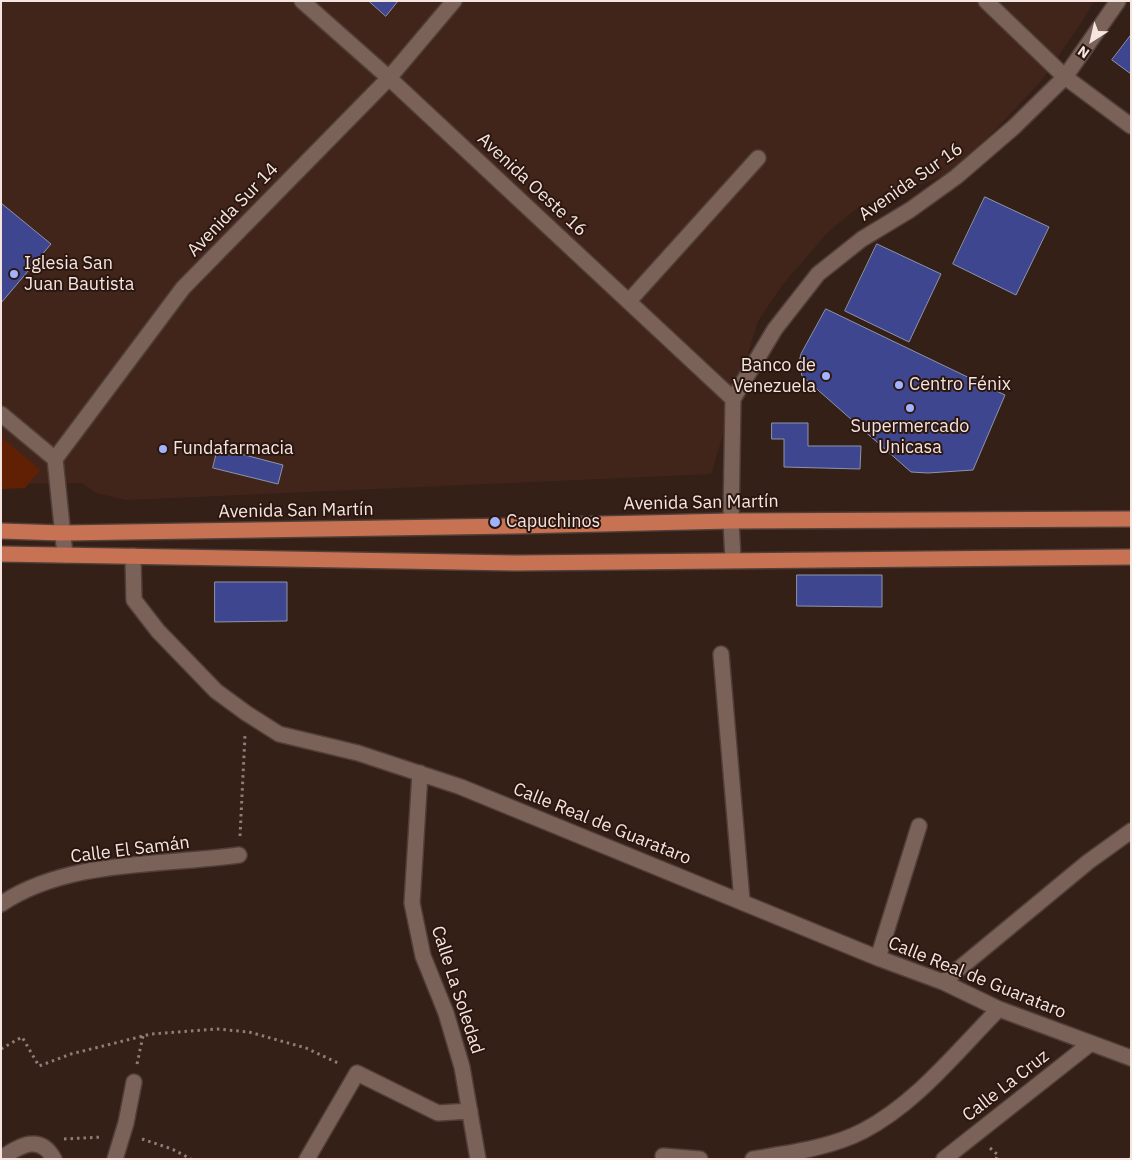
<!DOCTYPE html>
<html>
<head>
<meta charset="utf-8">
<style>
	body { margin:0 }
	#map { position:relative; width:1132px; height:1160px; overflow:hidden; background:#352018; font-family:"IBM Plex Sans",sans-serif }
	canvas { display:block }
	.frame { position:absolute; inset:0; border:2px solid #f4e5e0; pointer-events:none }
	.north { position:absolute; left:1067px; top:15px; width:50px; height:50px; -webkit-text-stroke:4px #2b170f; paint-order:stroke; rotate:215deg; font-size:14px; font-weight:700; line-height:20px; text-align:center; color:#f4e5e0 }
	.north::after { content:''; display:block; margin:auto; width:18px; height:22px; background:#f4e5e0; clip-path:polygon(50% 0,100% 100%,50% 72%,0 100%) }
</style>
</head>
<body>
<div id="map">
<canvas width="1132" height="1160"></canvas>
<div class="frame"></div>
<div class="north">N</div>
</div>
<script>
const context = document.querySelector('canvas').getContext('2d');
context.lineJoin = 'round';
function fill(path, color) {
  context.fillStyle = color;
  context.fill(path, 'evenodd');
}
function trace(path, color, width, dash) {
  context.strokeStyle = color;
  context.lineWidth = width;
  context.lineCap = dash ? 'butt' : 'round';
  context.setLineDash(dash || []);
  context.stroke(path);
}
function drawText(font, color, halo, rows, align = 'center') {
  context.font = font + ' "IBM Plex Sans",sans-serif';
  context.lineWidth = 4;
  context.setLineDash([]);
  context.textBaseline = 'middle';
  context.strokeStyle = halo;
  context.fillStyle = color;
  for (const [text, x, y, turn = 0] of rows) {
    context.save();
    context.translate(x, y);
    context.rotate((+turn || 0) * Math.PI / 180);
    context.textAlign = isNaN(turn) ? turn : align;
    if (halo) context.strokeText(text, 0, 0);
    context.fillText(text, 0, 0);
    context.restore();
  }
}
const built = new Path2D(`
	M1,1H1094L1079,26L1041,81L956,172L882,197L856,209L828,232L783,284L758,321L711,474L127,500L96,493L82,483L1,484Z`);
const green = new Path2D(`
	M1,437L40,470L25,488L1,489Z`);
const building = new Path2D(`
	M369,1H398L386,16Z
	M1131,35V74L1112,60Z
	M985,197L1049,227L1016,295L953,264Z
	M1,203L51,244L1,303Z
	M877,244L941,274L909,342L845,311Z
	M826,309L1005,395L973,470L928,473L911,472L802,376L799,362L801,354Z
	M772,423H808V446H861L860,469L784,467V439H772Z
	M218,448L283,465L278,484L213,468Z
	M797,575H882V607L797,606Z
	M215,582H287V621L215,622Z`);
const path = new Path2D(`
	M240,836L245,735
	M1,1049L22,1037L39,1066L71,1054L151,1034L217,1029L249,1032L306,1048L340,1064
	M137,1064L143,1036
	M64,1139L103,1137
	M142,1139L172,1149L191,1159
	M990,1148L998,1155L996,1159
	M1130,1159L1131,1158`);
const minor = new Path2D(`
	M302,1L389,78L733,399
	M986,1L1065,77L1131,126
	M629,301L758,158
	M1,414L55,459L65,555
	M55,459L183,288L389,78L454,1
	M133,556L134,600L158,631L216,691L246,713L279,734L358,753L461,787L878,958L943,982L999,1009L1131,1058
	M733,560L731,521L733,399L775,329L818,274L862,239L910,210L956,177L1014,127L1065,77L1118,1
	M721,654L742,901
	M420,773L412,903L423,956L446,1013L462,1067L478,1159
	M1,904C68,859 162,866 239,855
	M878,958L919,826
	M943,982L1088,862L1131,831
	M663,1156L700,1159
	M1,1158C20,1146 40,1133 54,1159
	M115,1159L126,1123L134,1082
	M307,1159L357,1073L438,1113L470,1111
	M753,1159C789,1153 830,1148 863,1131C917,1103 957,1051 999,1009
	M944,1159L1091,1043`);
const major = new Path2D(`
	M1,531L62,533L514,526L731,521L1131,519
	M1,554L515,563L1131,557`);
const markers = [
	[14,274,5,"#a3b2fd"],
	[826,376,5,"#a3b2fd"],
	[899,385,5,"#a3b2fd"],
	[910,408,5,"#a3b2fd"],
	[163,449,5,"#a3b2fd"],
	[495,522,6,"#a3b2fd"]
];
const streetNames = [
	["Avenida Sur 16",911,182,-35],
	["Avenida Oeste 16",532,185,43],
	["Avenida Sur 14",233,210,-46],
	["Avenida San Martín",701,503,-1],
	["Avenida San Martín",296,511,-1],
	["Calle Real de Guarataro",602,824,22],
	["Calle El Samán",130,850,-7],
	["Calle Real de Guarataro",977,978,22],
	["Calle La Soledad",457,990,72],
	["Calle La Cruz",1006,1086,-38]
];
const poiNames = [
	["Iglesia San",24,264],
	["Juan Bautista",24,285],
	["Banco de",816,366,"right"],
	["Venezuela",816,387,"right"],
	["Centro Fénix",909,385],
	["Supermercado",910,427,"center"],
	["Unicasa",910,448,"center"],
	["Fundafarmacia",173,449],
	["Capuchinos",506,522]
];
fill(built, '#41251b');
fill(green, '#612003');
fill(building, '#3d468e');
trace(building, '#8e94ac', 1);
trace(minor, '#503e39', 18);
trace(major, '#503e39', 18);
trace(path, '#8f7d76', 3, [2.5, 4]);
trace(minor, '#7b6258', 15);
trace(major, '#c77353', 15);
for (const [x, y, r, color] of markers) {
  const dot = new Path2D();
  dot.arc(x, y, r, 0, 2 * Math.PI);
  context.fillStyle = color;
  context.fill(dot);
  trace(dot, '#2b170f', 2);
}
drawText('18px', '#f4e5e0', '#2b170f', streetNames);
drawText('18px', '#f4e5e0', '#2b170f', poiNames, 'left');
</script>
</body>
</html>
